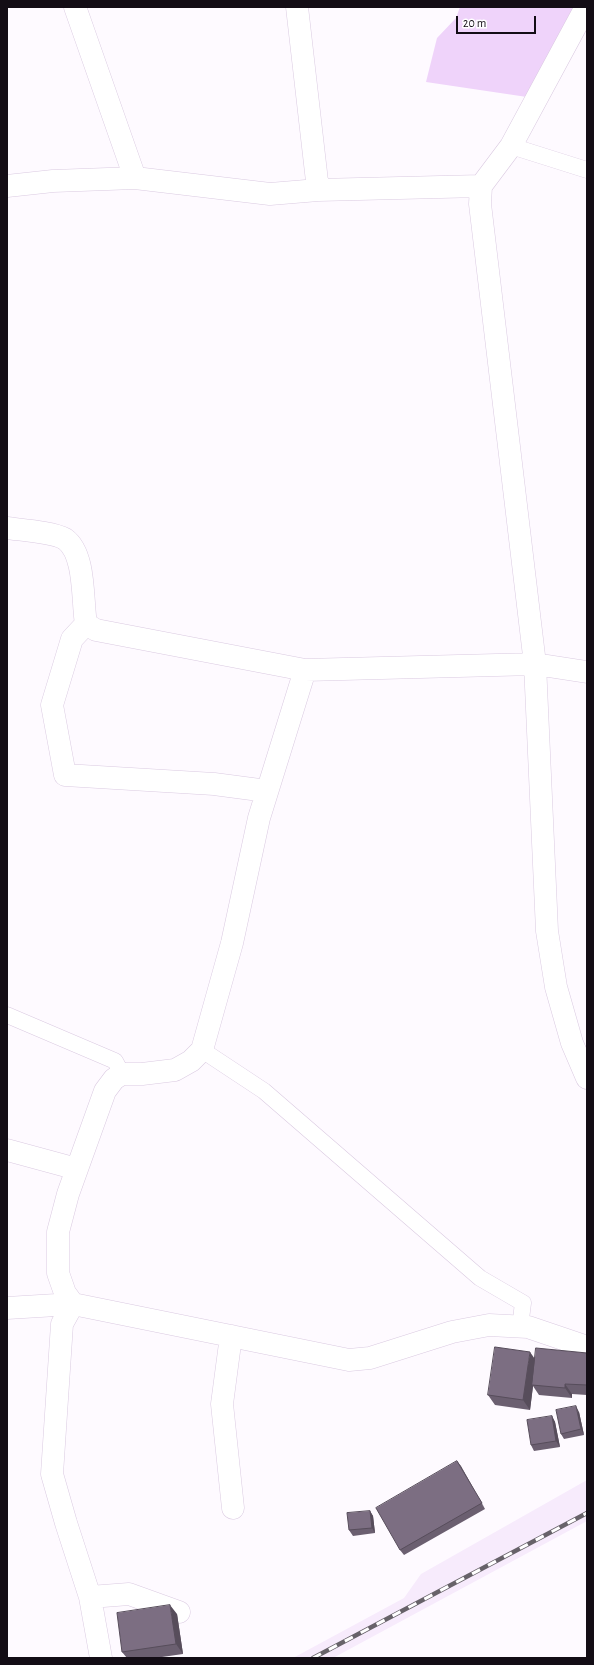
<!DOCTYPE html>
<html>
<head>
<meta charset="utf-8">
<style>
	body { margin:0 }
	#map { position:relative; width:594px; height:1665px; overflow:hidden; background:#fefaff; font-family:"Alegreya Sans",sans-serif }
	canvas { display:block }
	.frame { position:absolute; inset:0; border:8px solid #130d15; pointer-events:none }
	.scale { position:absolute; left:456px; top:16px; width:80px; height:18px; box-sizing:border-box; border:2px solid #130d15; border-top:0; padding-left:5px; font-size:12px; line-height:14px; white-space:nowrap; color:#130d15; -webkit-text-stroke:3px #fff; paint-order:stroke }
</style>
</head>
<body>
<div id="map">
<canvas width="594" height="1665"></canvas>
<div class="frame"></div>
<div class="scale">20 m</div>
</div>
<script>
const context = document.querySelector('canvas').getContext('2d');
context.lineJoin = 'round';
function fill(path, color) {
  context.fillStyle = color;
  context.fill(path, 'evenodd');
}
function trace(path, color, width, dash) {
  context.strokeStyle = color;
  context.lineWidth = width;
  context.lineCap = dash ? 'butt' : 'round';
  context.setLineDash(dash || []);
  context.stroke(path);
}
const built = new Path2D(`
	M587,1480V1521L333,1658H293L404,1598L421,1574Z`);
const green = new Path2D(`
	M460,7H575L527,97L426,82L437,38L456,18Z`);
const service = new Path2D(`
	M511,146L587,170
	M7,1015L115,1061L122,1074
	M202,1050L264,1091L480,1278L523,1303L520,1327`);
const minor = new Path2D(`
	M75,7L135,178
	M297,7L318,190
	M586,7L511,146L481,186L480,204L535,664L547,931L556,987L572,1043L587,1078
	M7,186L53,181L135,178L270,194L318,190L481,186
	M7,528C21,530 53,532 65,539C86,554 82,601 86,624L96,630L305,670L535,664L587,672
	M86,624L72,639L52,705L65,775L214,784L267,791
	M305,670L259,818L232,943L202,1050L191,1061L175,1070L142,1074H122L114,1079L105,1091L68,1194L58,1232V1273L65,1293L73,1304L349,1360L370,1358L452,1332L489,1325L528,1327L587,1347
	M7,1150L77,1169
	M73,1304L62,1324L52,1474L66,1523L90,1597L101,1658
	M7,1308L73,1304
	M231,1336L222,1404L233,1508
	M90,1597L129,1594L179,1612`);
const rail = new Path2D(`
	M313,1658L587,1513`);
const wall = new Path2D(`
	M587,1353V1395L572,1394V1398L539,1395L533,1386L530,1410L495,1405L488,1395L535,1359Z
	M579,1412L584,1435L564,1439L561,1434Z
	M552,1416L555,1422L560,1447L534,1451L531,1445Z
	M457,1461L485,1509L404,1555L400,1550Z
	M370,1511L373,1516L375,1533L353,1536L349,1530Z
	M177,1614L183,1654L155,1658H127L122,1652Z`);
const shadedWall = new Path2D(`
	M530,1352L537,1362L532,1385L533,1386L530,1410L523,1400Z
	M565,1384L572,1394V1398L565,1388Z
	M576,1406L579,1412L584,1435L581,1429Z
	M552,1416L555,1422L560,1447L556,1441Z
	M457,1461L461,1466L485,1509L482,1503Z
	M370,1511L373,1516L375,1533L372,1528Z
	M170,1605L177,1614L183,1654L176,1644Z`);
const building = new Path2D(`
	M495,1347L530,1352L523,1400L488,1395Z
	M536,1348L587,1353V1385L565,1384V1388L532,1385Z
	M576,1406L581,1429L561,1434L556,1410Z
	M552,1416L556,1441L531,1445L527,1420Z
	M457,1461L482,1503L400,1550L376,1508Z
	M370,1511L372,1528L349,1530L347,1513Z
	M170,1605L176,1644L122,1652L117,1613Z`);
fill(built, '#f7ebfc');
fill(green, '#efd3fa');
trace(service, '#dacae1', 17);
trace(minor, '#dacae1', 23);
trace(service, '#fff', 16);
trace(minor, '#fff', 22);
trace(rail, '#676269', 4.5);
trace(rail, '#fff', 3, [9]);
fill(wall, '#6b5f70');
fill(shadedWall, '#574d5b');
fill(building, '#7c6e82');
trace(building, '#574d5b', 1);
</script>
</body>
</html>
